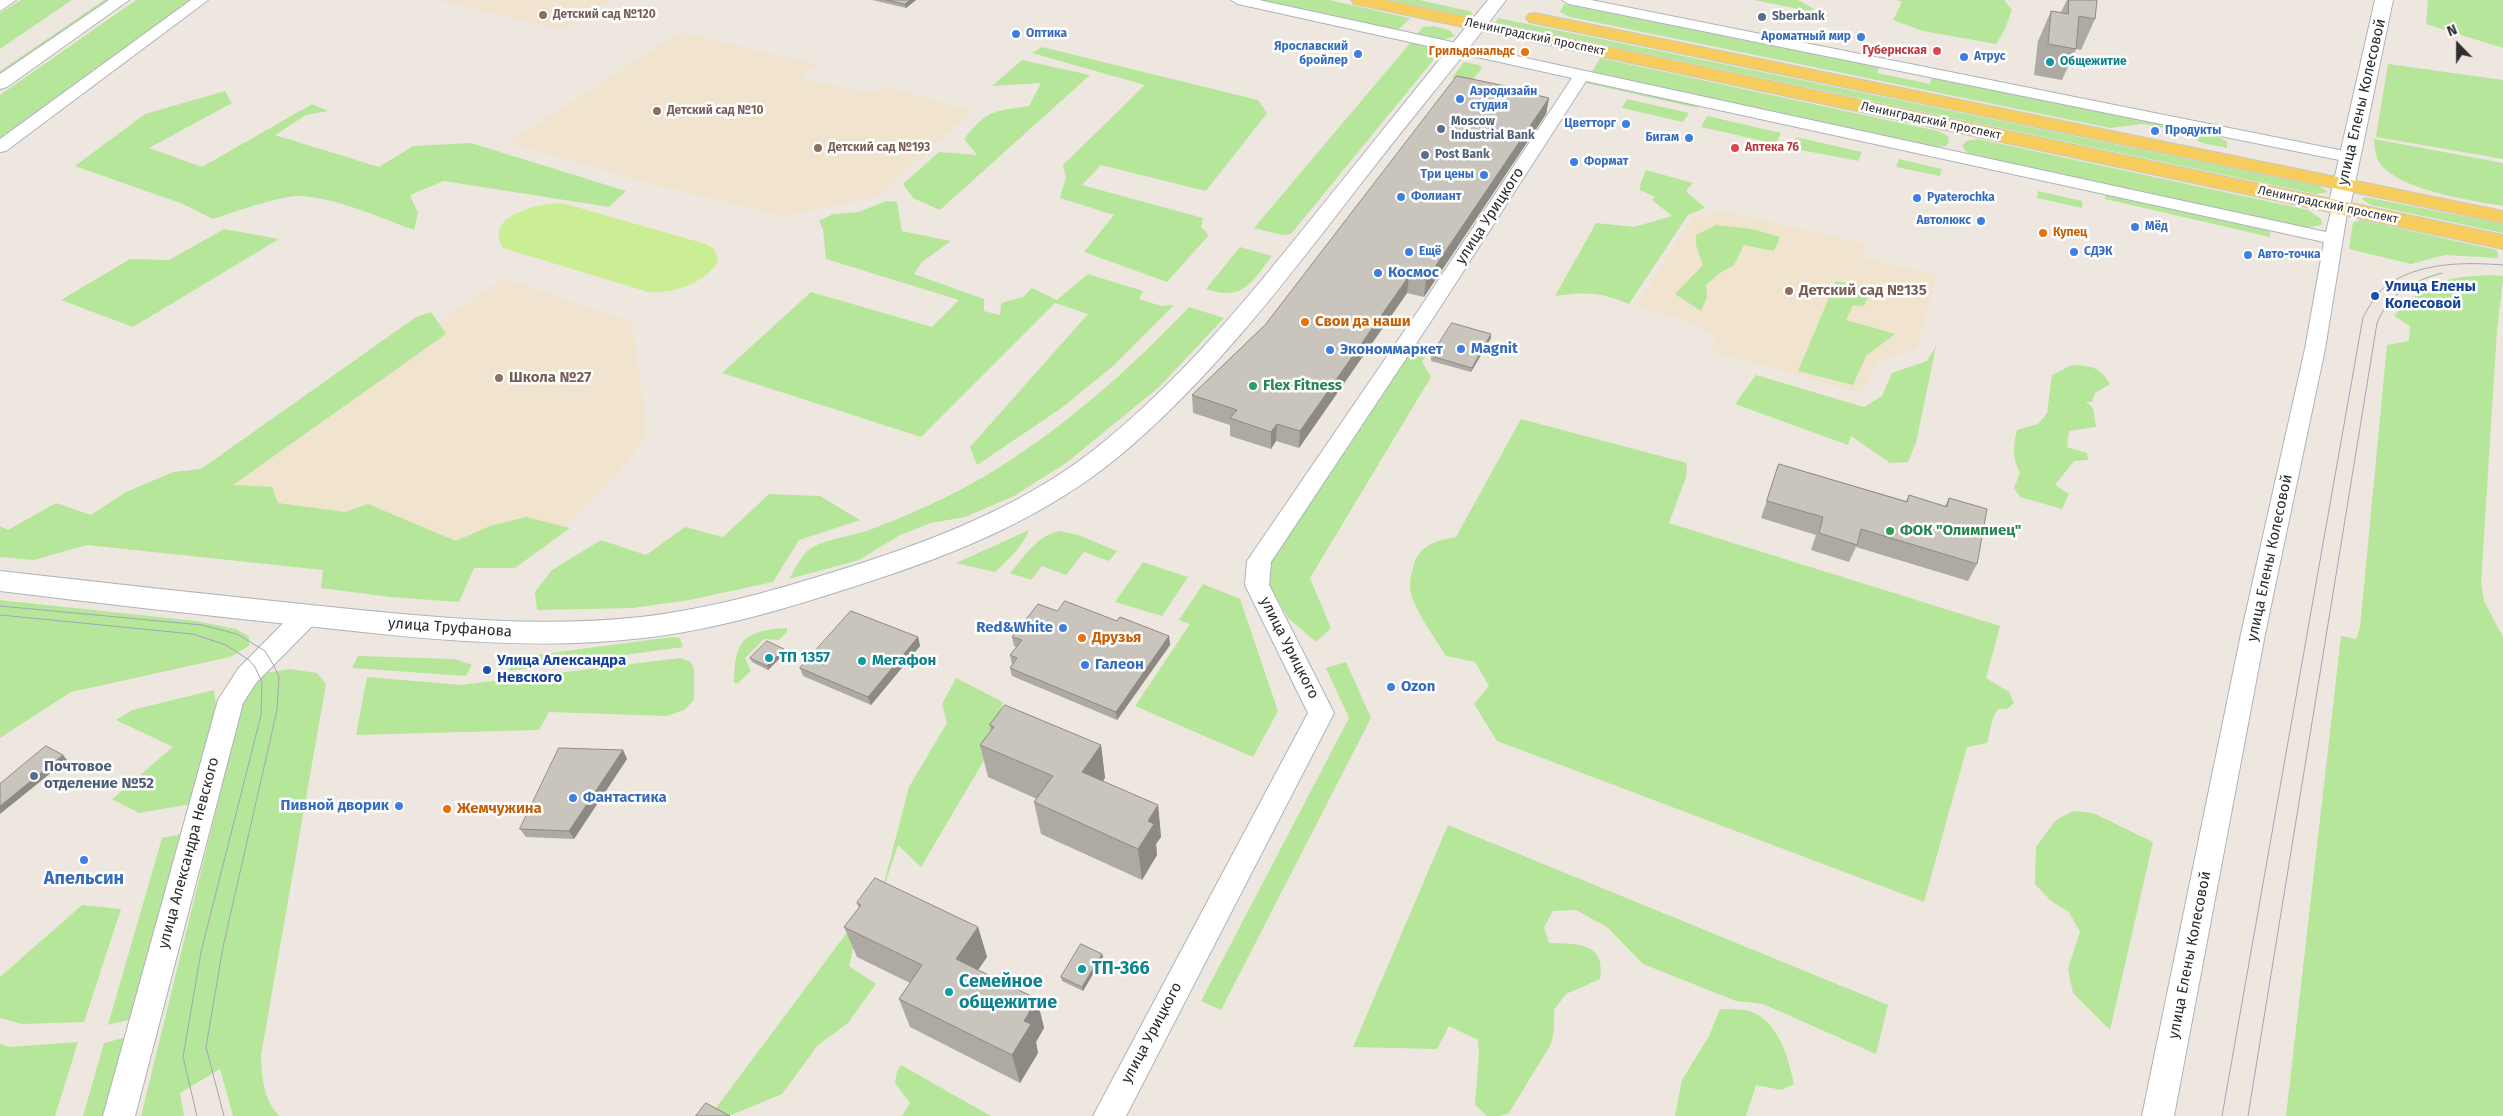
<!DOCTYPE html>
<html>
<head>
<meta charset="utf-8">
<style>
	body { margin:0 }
	#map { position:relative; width:2503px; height:1116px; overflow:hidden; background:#eee7df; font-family:"Fira Sans",sans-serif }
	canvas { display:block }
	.north { position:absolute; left:2433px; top:20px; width:50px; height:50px; -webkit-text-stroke:4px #fff; paint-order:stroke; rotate:338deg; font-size:14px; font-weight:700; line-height:20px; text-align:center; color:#2c2c2c }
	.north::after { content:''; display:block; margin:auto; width:18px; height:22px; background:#2c2c2c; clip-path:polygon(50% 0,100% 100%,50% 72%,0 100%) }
</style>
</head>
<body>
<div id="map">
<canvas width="2503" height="1116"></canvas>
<div class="north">N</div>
</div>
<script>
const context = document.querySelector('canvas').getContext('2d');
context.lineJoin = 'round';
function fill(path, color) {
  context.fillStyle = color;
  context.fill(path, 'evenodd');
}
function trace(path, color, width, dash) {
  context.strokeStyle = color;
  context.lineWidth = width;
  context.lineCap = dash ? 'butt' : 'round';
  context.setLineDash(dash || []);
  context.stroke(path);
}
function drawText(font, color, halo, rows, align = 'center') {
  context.font = font + ' "Fira Sans",sans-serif';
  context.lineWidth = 5;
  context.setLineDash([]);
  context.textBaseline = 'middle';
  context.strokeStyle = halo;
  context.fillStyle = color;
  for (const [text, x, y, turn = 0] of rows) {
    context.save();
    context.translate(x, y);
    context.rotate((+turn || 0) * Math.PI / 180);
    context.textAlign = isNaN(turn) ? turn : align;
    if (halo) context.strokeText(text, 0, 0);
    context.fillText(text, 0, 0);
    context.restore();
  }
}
const education = new Path2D(`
	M437,0H612L561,30Z
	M680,32L817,64L799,78L863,92L892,88L972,111L877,197L784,216L655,185L508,143Z
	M1728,212L1865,244L1862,257L1936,275L1917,348L1878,362L1862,393L1710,351L1716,336L1688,321L1636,307L1693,216Z
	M503,278L632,322L647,435L615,477L577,516L510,565L136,532Z`);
const green = new Path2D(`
	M21,0H72L0,49V13Z
	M104,0H110L0,75V71Z
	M136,0H192L0,140V95Z
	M1259,0H1329L1410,18L1398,30Z
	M1391,0H1419L1469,11L1473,14L1465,16Z
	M1754,0H1798L1814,9L1813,12Z
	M1897,0H2004L2012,10L2005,29L1996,44L1923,31L1893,20L1902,2Z
	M2428,0H2503V48L2426,24Z
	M1564,4L1879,67L1877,73L1930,84L1932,78L2216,135L2227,142V148L2202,143L2179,131L2143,124L2110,128L1570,17L1560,12Z
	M1498,18L2319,186L2328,192L2316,194L1500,23L1496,22Z
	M1433,26L1449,30L1455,36L1442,40L1416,35L1423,27Z
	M1411,42L1434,47L1440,52L1291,234L1282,235L1254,228Z
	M1042,47L1258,100L1267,113L1206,191L1101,165L1082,185L1203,218L1201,227L1209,235L1167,282L1084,252L1114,215L1060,198L1066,177L1063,165L1145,85L1032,53Z
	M1600,58L1938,131L1948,136L1949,142L1946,146L1934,147L1592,72Z
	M1022,60L1090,75L940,210L913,198L903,184L939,152L977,155L964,139C989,108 993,112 1029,106L1041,83L992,86Z
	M1464,62L1479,65L1482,68L1471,82L1452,78Z
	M2388,64L2503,80V159L2376,137Z
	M1589,80L1699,104L1697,108L1586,83Z
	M225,91L232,103L149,148L202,167L312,104L328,111L306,115L275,135L379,167L413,146L471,143L626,191L609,207L444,181L410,195L418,213L414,230C378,217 338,198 299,196C281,195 232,213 213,219L183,204L75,166L145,114Z
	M1627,99L1689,113L1683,122L1622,108Z
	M1707,116L1781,133L1776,144L1701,127Z
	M1796,137L1862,152L1858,161L1791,148Z
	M1978,139L2308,210L2321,219L2322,225L2304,228L1974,156L1965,151L1962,145L1967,141Z
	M2374,139L2503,163V206C2470,200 2399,191 2379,162C2375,156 2375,146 2374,139Z
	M1899,159L1942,169L1940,176L1896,167Z
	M1646,170L1693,183L1686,191L1705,208L1688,215L1629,304C1599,292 1587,292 1555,296L1596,223L1634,227L1672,216L1652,200L1655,197L1640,190V185Z
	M2038,191L2082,201V208L2037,198Z
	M2106,191L2270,228V237L2105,199Z
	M2365,197L2503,224V233L2371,205L2362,199Z
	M886,201L897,202L902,231L951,241L922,262L914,274L984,299V311L1000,315L1001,303L1023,297L1032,288L1057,300L1088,274L1143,291L1139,299L1161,306L1174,305L1113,366L1063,407L977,465L970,447L1088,314L1055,303L921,437L722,373L811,292L932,327L959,300L826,259L823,229L819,221L833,214L859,212Z
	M2361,220L2497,250L2498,258L2445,255L2411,264L2349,249L2353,222Z
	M1716,225L1751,229L1780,237L1774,251L1744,245L1734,265L1721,272L1706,285L1707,297L1701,311L1675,294L1703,265L1696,245V235Z
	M224,229L279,239L133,327L61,300L130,259L169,260Z
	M1240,247L1272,256C1251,282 1244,302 1206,289Z
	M2493,275L2503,276V279L2497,330L2481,584L2484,601L2503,637V1116H2286L2341,636L2356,639L2360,627L2387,345L2409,341L2410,326L2394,316C2424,282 2448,276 2493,275Z
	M1836,281L1872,289L1864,306L1853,305L1846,320L1895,334L1866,356L1853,385L1798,371Z
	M1189,307L1224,318L1159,387L1066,463L1014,496L965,517L931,523L900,535L859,560L789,579C795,570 802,553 811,548C829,538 853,536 872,529C911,514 950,497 985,476C1062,430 1128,371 1189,307Z
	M431,312L446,334L233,485L272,487L278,503L345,512L368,504L456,541L490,526L526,517L570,528L515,568H474L459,602L390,597L321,588L323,570L87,545L34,560L0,557V526L8,530L56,503L91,515L124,493L173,472L201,469L416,317Z
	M1416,342L1431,347L1422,362L1431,377L1310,578L1331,628L1316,642L1288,618L1268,582L1271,563Z
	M1936,346L1916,443L1908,462L1890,463L1851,436L1848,445L1735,404L1756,375L1864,407L1882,396L1892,373L1927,361Z
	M2072,365C2091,366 2099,366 2110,384L2095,393L2092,402H2086L2093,408L2096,427L2069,431L2067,447L2087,453L2088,460L2074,461L2055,485L2069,494L2062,509L2020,497L2014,488L2020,473C2012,458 2013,446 2017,430L2038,424L2047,413L2052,375Z
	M1521,419L1687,463L1686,477L1669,523L2000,626L1986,678L2009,692L2014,703L2007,709H1998C1990,720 1991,731 1987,743L1967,747L1924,902L1497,741L1474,704L1489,686L1475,662L1446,656C1437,640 1410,605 1410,587C1410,581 1411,574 1413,568C1418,545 1435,541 1456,537Z
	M769,494L820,496L860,520L799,540L773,582L689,600L633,608L537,610L535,592L552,570L601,540L646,555L685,527L723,537Z
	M1029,530C1023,547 1007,560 995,572L956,563Z
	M1060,531L1078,535L1117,551L1109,561L1084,552L1066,575L1042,566L1031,580L1010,573C1025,556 1036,536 1060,531Z
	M1143,562L1188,577L1162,616L1115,602Z
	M1203,584L1240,599L1278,711L1253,757L1135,706L1190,624L1179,620Z
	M0,600L196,621L236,629L249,637V646L230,657L71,692L0,738Z
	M787,628V632L779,640L764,639L745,658L751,671L738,683H734C734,641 744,630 787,628Z
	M672,637L680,638L683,647L509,671L514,659L528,656Z
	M358,656L455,659L472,665L466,676L352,668Z
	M680,658L691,662L694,670V700L684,710L667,716L549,712L539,730L356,735L367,677L461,685Z
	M1346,662L1371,718L1221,1010L1201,1001L1349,718L1326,668Z
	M290,669L317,673L326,684L261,1055C262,1078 263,1098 279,1116H233L220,1069L180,1093L184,1116H141L244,696L265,673Z
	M956,678L1003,702L989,752L921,867L898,845L877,908L853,949L849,966L876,984L848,1023L818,1045L782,1094L729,1116H710L884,883L909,787L947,723L942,704Z
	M214,690L216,706L191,804L139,813L112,799L173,747L116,720L132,710Z
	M2073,811L2093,813L2153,842L2110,1030L2073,993L2068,969L2080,932L2069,912L2051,901L2035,884L2036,847L2056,820Z
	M1448,825L1888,1005L1876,1054L1763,1004L1736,1001L1643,964L1607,927L1576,910L1553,911L1544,927L1549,943C1576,944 1606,941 1600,979L1566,994L1554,1010V1030L1551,1044L1509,1113L1500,1116H1487L1475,1105L1479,1053L1478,1040L1449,1026L1437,1049L1353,1047Z
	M188,833L136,1018L108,1025L162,838Z
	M82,905L121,909L84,1022L22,1024L0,1018V977Z
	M1720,1009C1728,1009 1736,1009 1744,1010C1777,1015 1788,1056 1794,1084L1782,1090L1756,1085L1746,1116H1675L1682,1080L1709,1036Z
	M131,1036L108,1116H83L104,1043Z
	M78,1042L55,1116H0V1044L9,1047Z
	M901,1065L991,1116H902L910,1103L895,1083L897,1071Z`);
const pitch = new Path2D(`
	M562,203L706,244L715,250L718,262C703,284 673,294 648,292L503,248C483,214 539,204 562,203Z`);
const street = new Path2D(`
	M0,0H16L0,11Z
	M191,0H208L6,151L0,152V139Z
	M1231,0H1259L2326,232L2333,203H2345L2348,207L2325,349L2265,634L2174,1116H2142L2241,634L2305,349L2324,242L1586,81L1439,309L1271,562L1269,585L1334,713L1126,1116H1093L1308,713L1245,585L1247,561L1420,308L1572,78L1238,4Z
	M1562,0H1591L2349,152L2355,153L2358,157L2355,161L2349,162L1569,4Z
	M307,606L316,608L319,615L316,622L256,683L243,703L135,1116H103L218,700L238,669L298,608Z`);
const secondary = new Path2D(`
	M109,0H129L7,87L0,89V74Z
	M1488,0H1506C1460,61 1410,120 1363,181C1288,278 1212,379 1117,458C1046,516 960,552 874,580C798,605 722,629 643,638C534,651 424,639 316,627C211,616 105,604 0,591V571C104,583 207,594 311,605C420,616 531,629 641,617C718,608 794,585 868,561C950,534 1032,500 1100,445C1179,381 1245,302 1308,223C1368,149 1427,74 1488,0Z
	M2375,0H2393L2350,207L2346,211L2339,213L2332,211L2328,207Z`);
const primary = new Path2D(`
	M1351,0H1385L2503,235V249L1360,5L1354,4Z
	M1535,13L2503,211V223L1529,22L1526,18L1529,14Z`);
const tram = new Path2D(`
	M0,606L202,625L237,634L265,651L274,666L279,677L277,710L223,947L206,1047L224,1116
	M0,615L193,634L226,645L249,660L255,667L262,682L261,715L201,952L183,1057L197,1116
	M2222,1116L2363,317C2370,306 2375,294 2386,286C2418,262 2465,262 2503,265
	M2248,1116L2377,323C2389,294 2412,281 2442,273`);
const wall = new Path2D(`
	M872,0H916L906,8Z
	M2067,0H2097L2095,19L2081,50L2076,49L2062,80L2034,75L2038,41L2051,11L2061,12Z
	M1520,89V91L1549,98L1546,114L1424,297L1407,293L1299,448L1276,441L1271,449L1230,436V425L1193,413L1192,395L1265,325Z
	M1491,338L1471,372L1431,361V356Z
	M1779,464L1906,501L1909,495L1945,506L1949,498L1977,564L1968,581L1856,547L1849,562L1811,550L1816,535L1761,518Z
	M1057,611L1117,621L1169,636L1170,645L1117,720L1012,676L1010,668L1013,664H1012L1010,655L1017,647L1014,646L1012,637Z
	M918,637L920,646L871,705L803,676L800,668Z
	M785,653L768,670L752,662L750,658Z
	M990,725L1101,745L1105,778L1102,781L1158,805L1161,837L1156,844L1157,855L1142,880L1041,834L1034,802L1037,799L988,777L980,745L991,731Z
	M623,750L627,759L574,839L526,837L520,829Z
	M857,903L978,927L987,957L978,970L1037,999L1044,1028L1036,1042L1038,1053L1020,1083L910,1027L899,999L910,983L857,957L844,927L859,908Z
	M1102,954L1103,957L1083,991L1062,981L1061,977Z`);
const shadedWall = new Path2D(`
	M910,0H916L906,8L905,4Z
	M1549,98L1546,114L1424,297L1426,280Z
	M1409,276L1407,293L1299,448L1300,431Z
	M1491,334V338L1471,372L1472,368Z
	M1277,424L1276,441L1271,449V432Z
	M1169,636L1170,645L1117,720L1116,712Z
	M918,637L920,646L871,705L868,697Z
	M784,649L785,653L768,670L767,666Z
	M1101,745L1105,778L1087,804L1082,772Z
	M623,750L627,759L574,839L569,831Z
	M63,755L67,760L0,814V806Z
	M1158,805L1161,837L1156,844L1157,855L1142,880L1138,849L1148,821Z
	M978,927L987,957L965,989L956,959Z
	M1102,954L1103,957L1083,991L1082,987Z
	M1037,999L1044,1028L1036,1042L1038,1053L1020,1083L1012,1055L1024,1021Z`);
const building = new Path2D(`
	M887,0H910L905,4Z
	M2069,0H2097L2095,19L2079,16L2076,49L2048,44L2051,11L2068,14Z
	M1457,76L1520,89L1519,91L1549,98L1426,280L1409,276L1300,431L1277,424L1271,432L1230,418L1237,410L1192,395L1265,325Z
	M1452,323L1491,334L1472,368L1431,356Z
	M1779,464L1907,502L1909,495L1947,507L1949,498L1987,509L1977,564L1861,529L1857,545L1819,533L1823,517L1767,501Z
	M1065,601L1117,621L1120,617L1169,636L1116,712L1010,668L1017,658L1010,655L1022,640L1012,637L1038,604L1057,611Z
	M851,611L918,637L868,697L800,668Z
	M767,641L784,649L767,666L750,658Z
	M1005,705L1101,745L1082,772L1158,805L1148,821L1154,824L1138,849L1034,802L1053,776L980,745L994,727L990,725Z
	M46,746L63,755L0,806V784Z
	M559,748L623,750L569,831L520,829Z
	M875,878L978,927L956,959L1037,999L1024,1021L1031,1024L1012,1055L899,999L922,965L844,927L861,905L857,903Z
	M1081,944L1102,954L1082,987L1061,977Z
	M706,1103L730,1116H696Z`);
const markers = [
	[543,15,5,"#8d6e63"],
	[1762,17,5,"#5c6f8a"],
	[1016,34,5,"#3f7fe0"],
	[1861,37,5,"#3f7fe0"],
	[1937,51,5,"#e0444e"],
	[1525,52,5,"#e8710a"],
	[1358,54,5,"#3f7fe0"],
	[1964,57,5,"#3f7fe0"],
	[2050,62,5,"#0f9aa8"],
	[1460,99,5,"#3f7fe0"],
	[657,111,5,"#8d6e63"],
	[1626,124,5,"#3f7fe0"],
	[1441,129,5,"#5c6f8a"],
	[2155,131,5,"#3f7fe0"],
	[1689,138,5,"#3f7fe0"],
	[818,148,5,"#8d6e63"],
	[1735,148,5,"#e0444e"],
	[1425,155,5,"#5c6f8a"],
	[1574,162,5,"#3f7fe0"],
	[1484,175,5,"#3f7fe0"],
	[1401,197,5,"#3f7fe0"],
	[1917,198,5,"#3f7fe0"],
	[1981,221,5,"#3f7fe0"],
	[2135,227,5,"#3f7fe0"],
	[2043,233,5,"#e8710a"],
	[1409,252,5,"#3f7fe0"],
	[2074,252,5,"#3f7fe0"],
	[2248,255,5,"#3f7fe0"],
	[1378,273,5,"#3f7fe0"],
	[1789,291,5,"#8d6e63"],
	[2375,296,5,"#1a4fb4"],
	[1305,322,5,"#e8710a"],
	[1461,349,5,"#3f7fe0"],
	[1330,350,5,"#3f7fe0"],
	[499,378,5,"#8d6e63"],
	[1253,386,5,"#2e9e5b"],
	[1890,531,5,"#2e9e5b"],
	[1063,628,5,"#3f7fe0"],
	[1082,638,5,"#e8710a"],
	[769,658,5,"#0f9aa8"],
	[862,661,5,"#0f9aa8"],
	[1085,665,5,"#3f7fe0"],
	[487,670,5,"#1a4fb4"],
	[1391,687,5,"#3f7fe0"],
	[34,776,5,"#5c6f8a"],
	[573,798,5,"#3f7fe0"],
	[399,806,5,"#3f7fe0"],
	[447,809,5,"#e8710a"],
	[84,860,5,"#3f7fe0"],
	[1082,969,5,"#0f9aa8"],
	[949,992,5,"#0f9aa8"]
];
const farEducationnames = [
	["Детский сад №120",553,15],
	["Детский сад №10",667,111],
	["Детский сад №193",828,148]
];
const farServicenames = [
	["Sberbank",1772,17],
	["Moscow",1451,122],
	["Industrial Bank",1451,136],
	["Post Bank",1435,155]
];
const farShopnames = [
	["Оптика",1026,34],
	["Ароматный мир",1851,37,"right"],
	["Ярославский",1348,47,"right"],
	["бройлер",1348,61,"right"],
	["Атрус",1974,57],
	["Аэродизайн",1470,92],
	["студия",1470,106],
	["Цветторг",1616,124,"right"],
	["Продукты",2165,131],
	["Бигам",1679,138,"right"],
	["Формат",1584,162],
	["Три цены",1474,175,"right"],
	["Фолиант",1411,197],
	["Pyaterochka",1927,198],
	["Автолюкс",1971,221,"right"],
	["Мёд",2145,227],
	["Ещё",1419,252],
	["СДЭК",2084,252],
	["Авто-точка",2258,255]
];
const farStreetnames = [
	["Ленинградский проспект",1535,37,12],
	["Ленинградский проспект",1931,121,12],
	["Ленинградский проспект",2328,205,12]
];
const farHealthnames = [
	["Губернская",1927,51],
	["Аптека 76",1745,148,"left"]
];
const farFoodnames = [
	["Грильдональдс",1515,52],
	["Купец",2053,233,"left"]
];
const farCulturenames = [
	["Общежитие",2060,62]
];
const streetNames = [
	["улица Елены Колесовой",2362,102,-77],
	["улица Урицкого",1490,216,-57],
	["улица Елены Колесовой",2270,558,-78],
	["улица Труфанова",450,628,4],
	["улица Урицкого",1289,648,63],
	["улица Александра Невского",189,853,-75],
	["улица Елены Колесовой",2190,955,-79],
	["улица Урицкого",1152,1033,-62]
];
const shopNames = [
	["Космос",1388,273],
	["Magnit",1471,349],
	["Экономмаркет",1340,350],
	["Red&White",1053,628,"right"],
	["Галеон",1095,665],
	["Ozon",1401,687],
	["Фантастика",583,798],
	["Пивной дворик",389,806,"right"]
];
const transitNames = [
	["Улица Елены",2385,287],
	["Колесовой",2385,304],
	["Улица Александра",497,661],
	["Невского",497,678]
];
const educationNames = [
	["Детский сад №135",1799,291],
	["Школа №27",509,378]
];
const foodNames = [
	["Свои да наши",1315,322],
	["Друзья",1092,638],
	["Жемчужина",457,809]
];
const leisureNames = [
	["Flex Fitness",1263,386],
	["ФОК \"Олимпиец\"",1900,531]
];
const cultureNames = [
	["ТП 1357",779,658],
	["Мегафон",872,661]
];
const serviceNames = [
	["Почтовое",44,767],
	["отделение №52",44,784]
];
const nearShopnames = [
	["Апельсин",84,879]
];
const nearCulturenames = [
	["ТП-366",1092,969],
	["Семейное",959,982],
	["общежитие",959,1003]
];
fill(education, '#f0e4ce');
fill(green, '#b6e69a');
fill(pitch, '#cbee95');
trace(street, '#afb2bc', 2);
trace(secondary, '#afb2bc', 2);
trace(primary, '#c8c8c8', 2);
fill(street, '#fff');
fill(secondary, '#fff');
fill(primary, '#f6cd5c');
trace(tram, '#a1a5b7', 1);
fill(wall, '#ada9a3');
fill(shadedWall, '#8d8a84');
fill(building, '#c9c5bd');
trace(building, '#8d8a84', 1);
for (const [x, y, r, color] of markers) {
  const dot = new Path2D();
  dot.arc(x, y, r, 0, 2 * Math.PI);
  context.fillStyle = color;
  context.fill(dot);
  trace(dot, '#fff', 2);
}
drawText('bold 12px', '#785e54', '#fff', farEducationnames, 'left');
drawText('bold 12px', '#4e5e75', '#fff', farServicenames, 'left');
drawText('bold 12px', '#366cbe', '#fff', farShopnames, 'left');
drawText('12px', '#2c2c2c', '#fff', farStreetnames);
drawText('bold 12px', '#be3a42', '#fff', farHealthnames, 'right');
drawText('bold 12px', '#c56008', '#fff', farFoodnames, 'right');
drawText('bold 12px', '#0d838f', '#fff', farCulturenames, 'left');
drawText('15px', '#2c2c2c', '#fff', streetNames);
drawText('bold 15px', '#366cbe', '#fff', shopNames, 'left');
drawText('bold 15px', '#164399', '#fff', transitNames, 'left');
drawText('bold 15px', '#785e54', '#fff', educationNames, 'left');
drawText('bold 15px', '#c56008', '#fff', foodNames, 'left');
drawText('bold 15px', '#27864d', '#fff', leisureNames, 'left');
drawText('bold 15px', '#0d838f', '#fff', cultureNames, 'left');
drawText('bold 15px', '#4e5e75', '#fff', serviceNames, 'left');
drawText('bold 18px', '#366cbe', '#fff', nearShopnames);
drawText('bold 18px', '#0d838f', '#fff', nearCulturenames, 'left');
</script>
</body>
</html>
